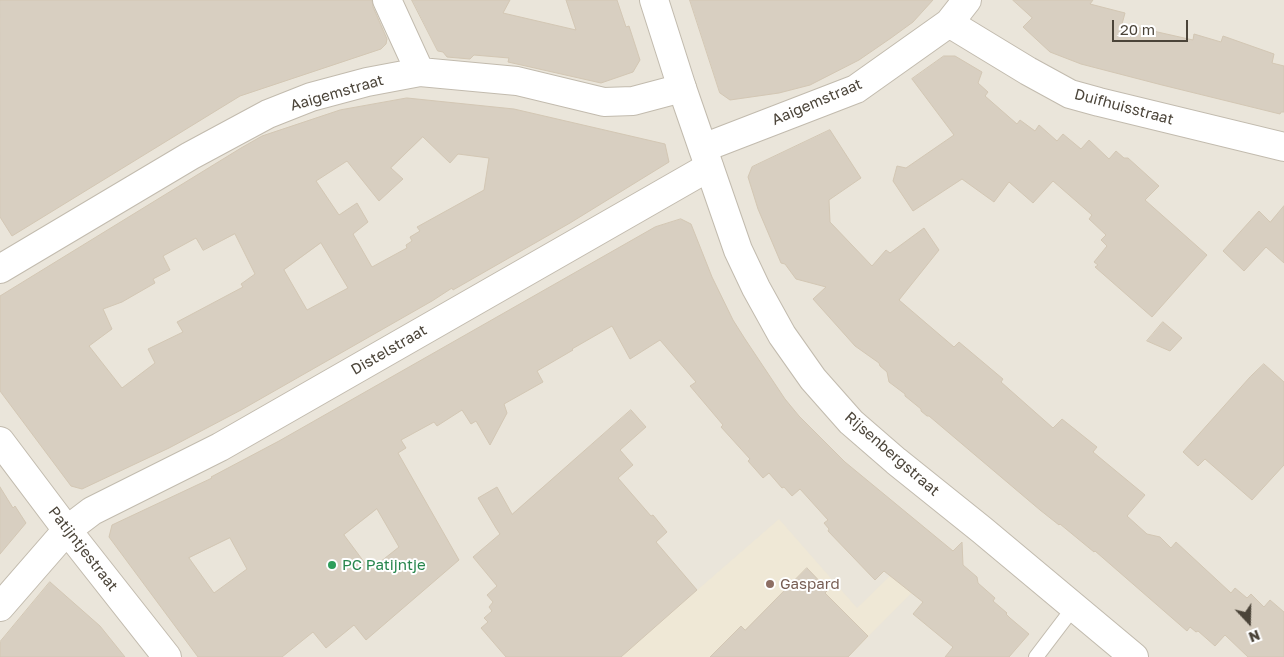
<!DOCTYPE html>
<html>
<head>
<meta charset="utf-8">
<style>
	body { margin:0 }
	#map { position:relative; width:1284px; height:657px; overflow:hidden; background:#f6f3ec; font-family:"Golos Text",sans-serif }
	canvas { display:block }
	.north { position:absolute; left:1224px; top:597px; width:50px; height:50px; -webkit-text-stroke:4px #fff; paint-order:stroke; rotate:159deg; font-size:14px; font-weight:700; line-height:20px; text-align:center; color:#4b4439 }
	.north::after { content:''; display:block; margin:auto; width:18px; height:22px; background:#4b4439; clip-path:polygon(50% 0,100% 100%,50% 72%,0 100%) }
	.scale { position:absolute; left:1112px; top:20px; width:76px; height:22px; box-sizing:border-box; border:2px solid #4b4439; border-top:0; padding-left:6px; font-size:15px; line-height:18px; white-space:nowrap; color:#4b4439; -webkit-text-stroke:4px #fff; paint-order:stroke }
</style>
</head>
<body>
<div id="map">
<canvas width="1284" height="657"></canvas>
<div class="north">N</div>
<div class="scale">20 m</div>
</div>
<script>
const context = document.querySelector('canvas').getContext('2d');
context.lineJoin = 'round';
function fill(path, color) {
  context.fillStyle = color;
  context.fill(path, 'evenodd');
}
function trace(path, color, width, dash) {
  context.strokeStyle = color;
  context.lineWidth = width;
  context.lineCap = dash ? 'butt' : 'round';
  context.setLineDash(dash || []);
  context.stroke(path);
}
function drawText(font, color, halo, rows, align = 'center') {
  context.font = font + ' "Golos Text",sans-serif';
  context.lineWidth = 4;
  context.setLineDash([]);
  context.textBaseline = 'middle';
  context.strokeStyle = halo;
  context.fillStyle = color;
  for (const [text, x, y, turn = 0] of rows) {
    context.save();
    context.translate(x, y);
    context.rotate((+turn || 0) * Math.PI / 180);
    context.textAlign = isNaN(turn) ? turn : align;
    if (halo) context.strokeText(text, 0, 0);
    context.fillText(text, 0, 0);
    context.restore();
  }
}
const residential = new Path2D(`
	M0,0H1284V657H0Z`);
const education = new Path2D(`
	M779,519L857,608L892,574L953,551L848,657H560L641,639Z`);
const building = new Path2D(`
	M0,0H372L373,7L387,39L386,44L381,49L240,96L12,236L0,217Z
	M412,0H510L503,13L576,30L566,0H617L626,27L629,26L640,60L633,72L601,83L508,62L509,58L474,55L470,59L447,57L443,52L438,51Z
	M690,0H933L913,22L891,38L859,60L810,85L779,93L730,100L720,93Z
	M1013,0H1093L1090,4L1125,13L1122,24L1193,40L1194,34L1221,42L1223,36L1274,54L1272,63L1284,66V112H1281L1280,114L1162,85L1081,64L1050,52L1023,27L1032,18Z
	M944,56H955L982,72L978,83L988,92L985,96L1017,124L1020,120L1035,131L1039,125L1057,141L1063,134L1081,149L1089,140L1109,159L1116,151L1124,158H1128L1159,186L1145,200L1207,255L1152,317L1095,267L1098,265L1094,262L1107,246L1101,240L1106,235L1089,219L1092,215L1053,181L1033,203L1009,182L994,202L962,179L913,211L893,181L897,166L906,168L954,135L912,79Z
	M407,98L514,109L665,144L669,162L570,223L453,290L452,288L432,301L241,410L169,448L82,489L71,486L0,391V296L241,148L262,136L340,110ZM423,137L450,163L458,154L489,158L484,190L417,227L420,231L410,237L412,241L406,245L407,248L372,267L353,234L368,222L357,203L339,215L316,181L347,161L379,201L403,179L391,168ZM235,234L255,274L241,284L243,287L177,322L183,332L148,349L155,363L122,388L89,346L112,329L103,309L122,302L155,283L153,279L170,270L163,256L196,238L203,250ZM321,243L348,288L307,310L284,270Z
	M830,130L861,178L829,200L830,222L872,266L886,250L890,253L924,228L939,250L899,300L954,347L959,342L1003,379L1001,382L1053,428L1062,419L1097,447L1093,452L1145,495L1127,516L1147,534L1160,537L1171,548L1176,542L1231,593L1235,588L1247,598L1251,594L1264,607L1270,600L1284,612V657H1248L1225,635L1215,646L1198,631L1196,632L1190,627L1187,631L1095,551L1094,552L1060,524L1059,525L1040,510L929,416H927L921,411V409L905,396V394L889,382L887,372L880,366L879,363L855,346L813,299L826,287L796,279L785,264L781,263L758,209L748,177L752,167Z
	M1284,206V263L1266,247L1244,271L1223,251L1259,211L1270,222Z
	M681,219L691,224L712,277L733,320L745,339L785,399L799,416L845,462L953,551L962,542L963,565L977,577L978,583L995,598L993,601L1007,613L1006,614L1010,618L1029,634L1009,657H945L953,647L913,614L923,602L884,571L875,580L828,531L829,529L824,523L828,520L800,489L792,496L784,487L782,488L769,473L763,478L748,461L750,459L721,427L723,425L690,386L696,382L660,340L630,359L612,326L572,349L573,350L537,371L543,382L504,404L507,413L490,445L476,421L471,424L462,410L437,426L434,422L401,440L406,448L398,453L459,560L366,640L354,625L326,648L313,632L282,657H198L109,537L112,525L212,478L211,477L279,441L648,231L655,227ZM377,509L399,547L370,570L344,535ZM230,538L247,569L214,593L189,558Z
	M1163,322L1182,338L1170,351L1147,341Z
	M1264,364L1284,382V465L1252,500L1205,459L1198,466L1183,452L1250,377Z
	M631,410L646,427L620,450L633,465L618,478L651,516L653,515L667,532L656,542L697,590L621,657H506L481,628L488,622L484,618L492,611L489,607L493,602L487,595L497,586L473,557L500,534L496,528L478,498L497,487L512,514Z
	M0,487L13,508L15,506L26,523L0,554Z
	M807,568L828,590L825,593L868,636L848,657H710L741,626L745,630Z
	M50,582L100,626L125,657H0V642Z`);
const service = new Path2D(`
	M1036,657L1074,607`);
const minor = new Path2D(`
	M387,0L420,72
	M949,23L1028,71L1070,94L1099,102L1284,147
	M703,148L856,89L949,23L967,0
	M0,269L190,156L268,114L311,97L367,82L420,72L517,81L604,102L633,101L682,88
	M0,441L67,530L167,657
	M0,607L67,530L92,511L220,447L709,167`);
const tertiary = new Path2D(`
	M654,0L682,88L738,250L756,288L782,335L813,379L851,422L896,461L982,530L1134,657`);
const markers = [
	[332,565,5,"#2e9e5b"],
	[770,584,5,"#8d6e63"]
];
const streetNames = [
	["Aaigemstraat",337,93,-16],
	["Aaigemstraat",817,102,-23],
	["Duifhuisstraat",1124,107,15],
	["Distelstraat",389,350,-30],
	["Rijsenbergstraat",892,454,41],
	["Patijntjestraat",83,549,52]
];
const leisureNames = [
	["PC Patijntje",342,565]
];
const educationNames = [
	["Gaspard",780,584]
];
fill(residential, '#eae5da');
fill(education, '#efe8d6');
fill(building, '#d8cfc1');
trace(building, '#d3c7b4', 1);
trace(service, '#c2bbae', 16);
trace(minor, '#c2bbae', 30);
trace(tertiary, '#c2bbae', 30);
trace(service, '#fff', 14);
trace(minor, '#fff', 28);
trace(tertiary, '#fff', 28);
for (const [x, y, r, color] of markers) {
  const dot = new Path2D();
  dot.arc(x, y, r, 0, 2 * Math.PI);
  context.fillStyle = color;
  context.fill(dot);
  trace(dot, '#fff', 2);
}
drawText('15px', '#4b4439', '#fff', streetNames);
drawText('15px', '#27864d', '#fff', leisureNames, 'left');
drawText('15px', '#785e54', '#fff', educationNames, 'left');
</script>
</body>
</html>
